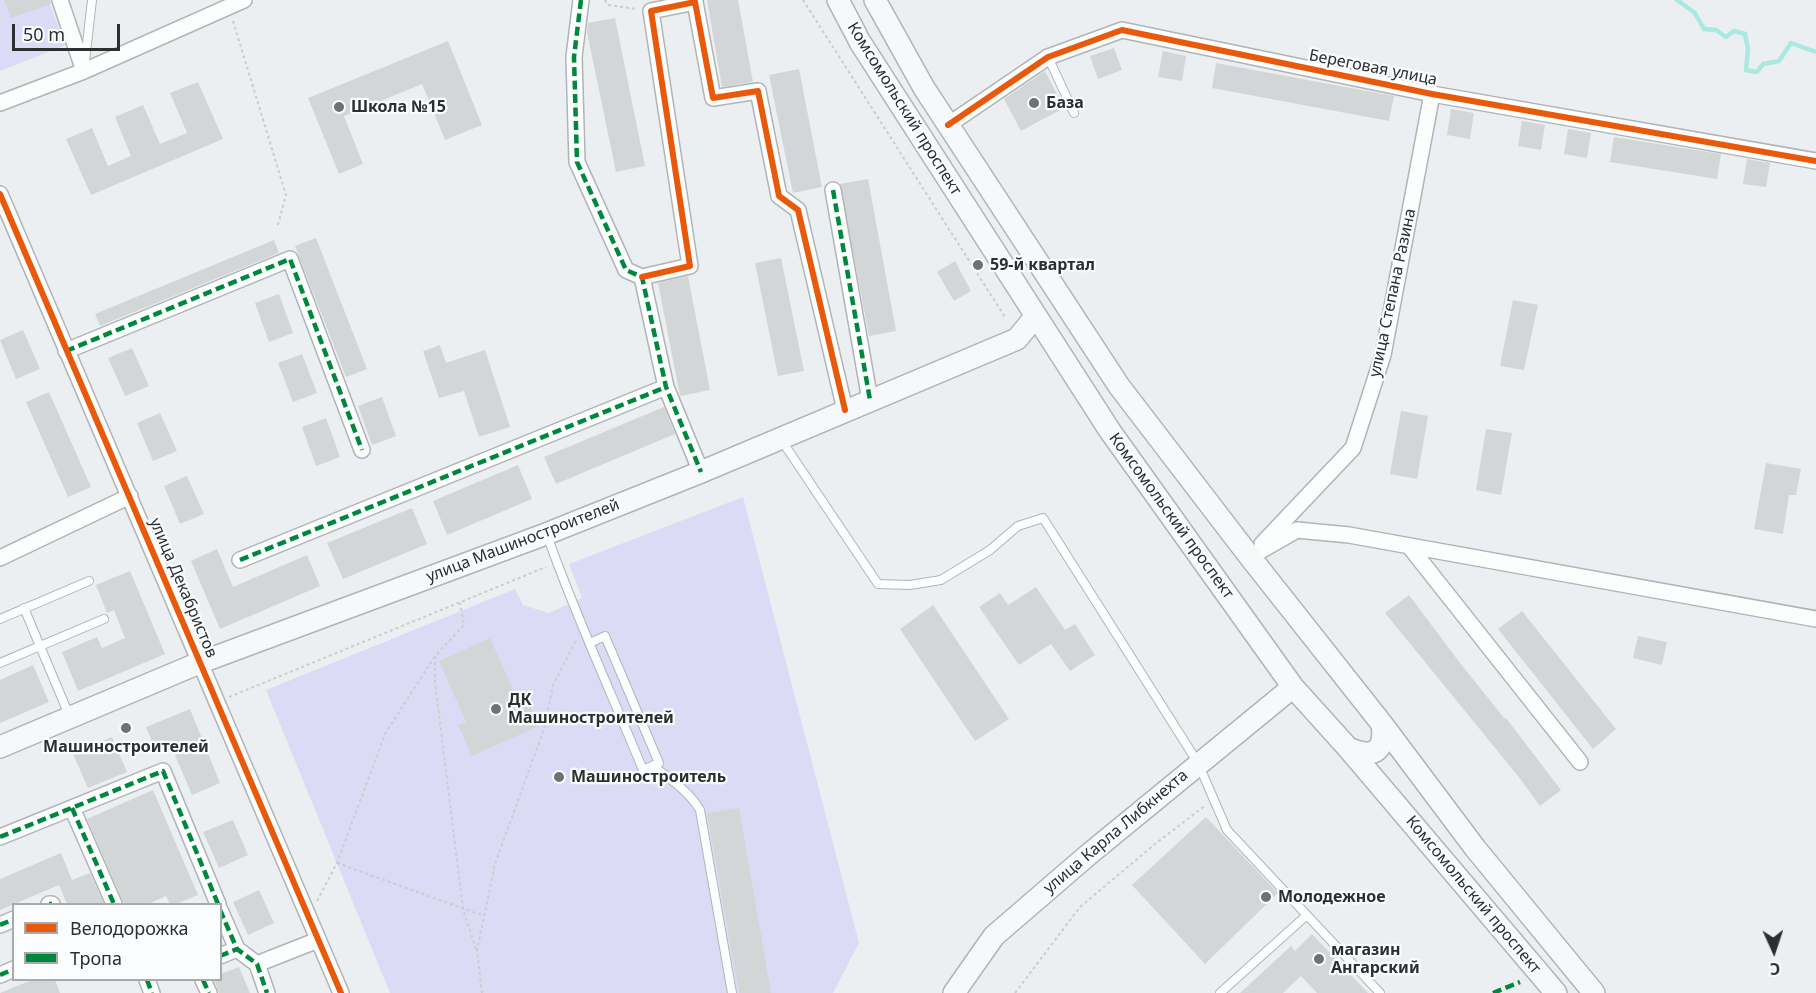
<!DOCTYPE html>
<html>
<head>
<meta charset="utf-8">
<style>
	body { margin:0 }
	#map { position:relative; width:1816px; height:993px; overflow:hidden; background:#eceff1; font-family:"Noto Sans",sans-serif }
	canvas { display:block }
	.legend { position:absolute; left:12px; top:903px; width:210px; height:78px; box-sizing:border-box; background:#fafcfe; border:2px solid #a8aaac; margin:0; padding:8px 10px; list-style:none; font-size:18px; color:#2c2e30 }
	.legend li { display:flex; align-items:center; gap:12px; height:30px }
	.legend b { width:30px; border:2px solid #a8aaac }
	.north { position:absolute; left:1744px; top:921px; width:60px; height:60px; -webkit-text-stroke:4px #fafcfe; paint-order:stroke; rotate:177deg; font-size:16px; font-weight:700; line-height:24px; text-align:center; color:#2c2e30 }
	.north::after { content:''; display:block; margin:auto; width:21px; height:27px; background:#2c2e30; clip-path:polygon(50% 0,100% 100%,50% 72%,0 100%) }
	.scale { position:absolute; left:12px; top:24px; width:108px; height:27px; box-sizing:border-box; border:3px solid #2c2e30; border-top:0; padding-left:8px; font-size:18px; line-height:21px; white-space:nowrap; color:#2c2e30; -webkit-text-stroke:4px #fafcfe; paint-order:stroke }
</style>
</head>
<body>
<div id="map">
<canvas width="1816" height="993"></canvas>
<ul class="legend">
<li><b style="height:8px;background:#e8590c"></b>Велодорожка</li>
<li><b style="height:8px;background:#00873e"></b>Тропа</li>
</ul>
<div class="north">С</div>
<div class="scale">50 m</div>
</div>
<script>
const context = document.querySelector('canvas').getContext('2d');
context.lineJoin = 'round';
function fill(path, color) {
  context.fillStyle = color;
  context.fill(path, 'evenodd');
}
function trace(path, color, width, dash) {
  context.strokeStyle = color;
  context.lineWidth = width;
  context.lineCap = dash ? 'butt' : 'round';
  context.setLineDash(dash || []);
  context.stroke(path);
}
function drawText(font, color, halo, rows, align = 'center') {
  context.font = font + ' "Noto Sans",sans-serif';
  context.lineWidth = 4.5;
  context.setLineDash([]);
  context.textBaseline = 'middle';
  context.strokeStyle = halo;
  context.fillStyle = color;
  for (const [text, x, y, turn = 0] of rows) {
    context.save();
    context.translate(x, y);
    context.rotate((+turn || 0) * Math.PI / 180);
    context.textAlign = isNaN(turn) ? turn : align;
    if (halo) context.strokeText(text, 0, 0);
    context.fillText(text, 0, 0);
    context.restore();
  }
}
const green = new Path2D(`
	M0,0H48L66,45L0,71Z
	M743,497L859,943L833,993H390L266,690L515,589L523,605L549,613L582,598L569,564Z`);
const stream = new Path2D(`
	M1677,0L1695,13L1704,29L1716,30L1726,37L1734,31L1745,34L1748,49L1746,70L1757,72L1763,64L1779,61L1791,43L1816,52`);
const building = new Path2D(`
	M4,0H50L51,4L11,18Z
	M707,0H738L753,82L722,87Z
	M615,18L645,166L616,172L587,32L588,23Z
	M448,41L482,125L445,140L422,84L344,116L363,164L339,174L308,98Z
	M1114,48L1122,70L1098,79L1090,56Z
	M1163,51L1186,56L1182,81L1158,77Z
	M1216,63L1394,96L1389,121L1212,88Z
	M799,69L822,187L793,193L769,75Z
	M1045,71L1064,108L1021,131L1004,99Z
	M198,82L223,139L91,195L66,139L92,128L108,166L131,156L115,117L143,105L160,144L187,133L170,93Z
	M1451,109L1474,113L1470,139L1447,135Z
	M1522,121L1545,125L1541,150L1518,146Z
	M1568,129L1591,133L1587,158L1564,154Z
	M1614,137L1721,154L1717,179L1610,162Z
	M1747,159L1770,163L1766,187L1743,184Z
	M868,179L896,331L869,336L840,184Z
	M316,238L367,369L346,377L295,246Z
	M274,240L279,253L100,326L95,314Z
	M781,258L804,371L778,376L755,263Z
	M955,261L971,291L954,301L937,272Z
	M688,276L710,390L680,396L658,283Z
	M279,294L293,333L269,342L255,303Z
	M1513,300L1538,305L1524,370L1500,366Z
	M23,330L40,369L16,379L0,340Z
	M440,345L446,363L485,350L510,427L479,437L464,391L439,398L423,351Z
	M132,348L149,386L125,396L108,358Z
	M302,354L317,393L293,402L278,363Z
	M49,392L91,487L68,497L26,402Z
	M382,397L396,436L372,445L358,406Z
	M664,407L675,434L556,484L544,457Z
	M1401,411L1428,416L1417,479L1390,474Z
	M160,413L177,451L153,461L137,423Z
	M326,418L340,457L316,466L302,427Z
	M1486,429L1512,433L1501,495L1476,490Z
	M1766,463L1801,469L1796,495H1789L1783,534L1754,529Z
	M518,465L532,499L447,535L433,501Z
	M187,476L204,514L180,524L164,486Z
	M412,508L427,544L343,579L327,543Z
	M217,549L233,587L307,555L320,586L220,629L191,561Z
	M130,571L165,654L78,691L62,652L97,637L102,648L125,638L114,610L107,613L96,585Z
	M1036,587L1065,630L1075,624L1095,655L1070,671L1051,644L1019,665L979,607L1000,593L1008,605Z
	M1409,595L1460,663L1505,719L1506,718L1561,790L1540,806L1518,776L1385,613Z
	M933,605L1009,719L975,741L900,629Z
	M1522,611L1616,729L1593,749L1498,629Z
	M1638,636L1667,642L1662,665L1633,658Z
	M490,638L516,696L524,692L539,726L472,756L458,725L466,722L439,661Z
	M33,665L49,702L0,723V680Z
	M190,709L220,783L192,795L172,748L157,753L146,727Z
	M112,737L127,772L88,788L73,754Z
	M153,790L198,895L176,904H170L166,896L148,904H124L87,819Z
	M739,808L771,993H739L707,813Z
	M1206,817L1278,893L1205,964L1132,885Z
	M233,820L248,855L219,868L203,832Z
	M61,853L72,880L90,873L104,904H67L59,885L0,910V879Z
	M259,890L274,923L248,935L233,902Z
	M1312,934L1368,993H1317L1301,976L1283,993H1240L1291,946L1295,951Z
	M239,967L250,993H219L214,980H220V974Z
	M32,980H55L60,993H0Z`);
const path = new Path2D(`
	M605,0L608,5L637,9
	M803,0L1005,317
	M233,21L286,195L277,228
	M435,656V682L463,909L476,949
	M229,697L546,567
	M337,863L484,916
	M317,901L337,863L385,734L435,656L464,625L460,603
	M482,993L477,950L495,864L544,729L553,685L576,640
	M1015,993L1080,907L1155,844L1206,805`);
const lane = new Path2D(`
	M1048,57L1074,113
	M85,61L92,0
	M782,441L878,584L910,585L941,580L990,550L1018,526L1043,518L1198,763L1227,830L1380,993
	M547,535C575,615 611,692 643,770L659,763L605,636L590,643
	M24,608L69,715
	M0,619L89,581
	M0,663L104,619
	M653,766C670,779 689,791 700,810L732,993
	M1220,993L1307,915`);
const street = new Path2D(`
	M60,0L84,71
	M581,0L574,57L577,162L626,270L642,277L666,387L701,472
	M0,103L84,71L244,0
	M948,125L1048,57L1122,30L1432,94L1816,161
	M833,190L870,400
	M0,194L341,993
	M642,277L690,266L651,11L695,2L713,98L758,91L779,196L798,210L845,410
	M66,351L290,259L362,450
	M1262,544L1353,448L1383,355L1432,94
	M1409,546L1580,762
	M1250,557L1297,530L1349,535L1816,619
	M0,558L130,496
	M240,560L666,387
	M72,808L114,904
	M0,837L163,771L218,904
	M49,904H52
	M220,910L237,949L257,964L267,993
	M0,925L14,919
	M220,956L237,949
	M257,964L318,940
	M0,975L14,969
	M147,980L152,993
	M203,980L209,993`);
const secondary = new Path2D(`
	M838,0L860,42L1110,431L1293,687L1348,748L1556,993
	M875,0L924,88L1119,386L1250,557L1382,724L1475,848L1594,993
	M0,747L199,663L546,534L701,472L1017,339L1035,317
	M1348,748C1373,759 1386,752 1382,724
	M954,993L994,936L1088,855L1293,687`);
const quiet = new Path2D(`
	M581,0L574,57L577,162L626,270L642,277L666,387L701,472
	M833,190L870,400
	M66,351L290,259L362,450
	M240,560L666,387
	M72,808L114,904
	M0,837L163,771L218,904
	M49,904H52
	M220,910L237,949L257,964L267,993
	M0,925L14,919
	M220,956L237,949
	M0,975L14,969
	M147,980L152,993
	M203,980L209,993
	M1493,993L1520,982`);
const cycleway = new Path2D(`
	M948,125L1048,57L1122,30L1432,94L1816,161
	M0,194L341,993
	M642,277L690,266L651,11L695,2L713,98L758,91L779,196L798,210L845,410`);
const markers = [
	[1034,103,6,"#6f7274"],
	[339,107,6,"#6f7274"],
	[978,265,6,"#6f7274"],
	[496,709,6,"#6f7274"],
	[126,728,6,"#6f7274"],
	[559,777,6,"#6f7274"],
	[1266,897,6,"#6f7274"],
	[1319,959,6,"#6f7274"]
];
const streetNames = [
	["Береговая улица",1373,68,11],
	["Комсомольский проспект",904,109,58],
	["улица Степана Разина",1393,293,-78],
	["Комсомольский проспект",1171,516,54],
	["улица Машиностроителей",523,541,-21],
	["улица Декабристов",183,588,67],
	["улица Карла Либкнехта",1116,832,-40],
	["Комсомольский проспект",1473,895,50]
];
const poiNames = [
	["База",1046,103],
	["Школа №15",351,107],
	["59-й квартал",990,265],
	["ДК",508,700],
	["Машиностроителей",508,718],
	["Машиностроителей",126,747,"center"],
	["Машиностроитель",571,777],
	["Молодежное",1278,897],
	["магазин",1331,950],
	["Ангарский",1331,968]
];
fill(green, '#dcdbf6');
trace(stream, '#a9e9e0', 4.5);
fill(building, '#d3d6d7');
trace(lane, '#b1b4b6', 10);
trace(street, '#b1b4b6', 18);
trace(secondary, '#b1b4b6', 24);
trace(path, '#cbcccd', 2, [3, 3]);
trace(lane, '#fcfdfd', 8);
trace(street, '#fcfdfd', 15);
trace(secondary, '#f6f8fa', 21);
trace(quiet, '#00873e', 4.5, [9, 4.5]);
trace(cycleway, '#e8590c', 6);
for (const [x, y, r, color] of markers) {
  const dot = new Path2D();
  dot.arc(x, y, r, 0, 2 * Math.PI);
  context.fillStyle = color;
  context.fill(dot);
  trace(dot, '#fafcfe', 2);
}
drawText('16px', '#2c2e30', '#fafcfe', streetNames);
drawText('bold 16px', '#2c2e30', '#fafcfe', poiNames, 'left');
</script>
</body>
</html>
